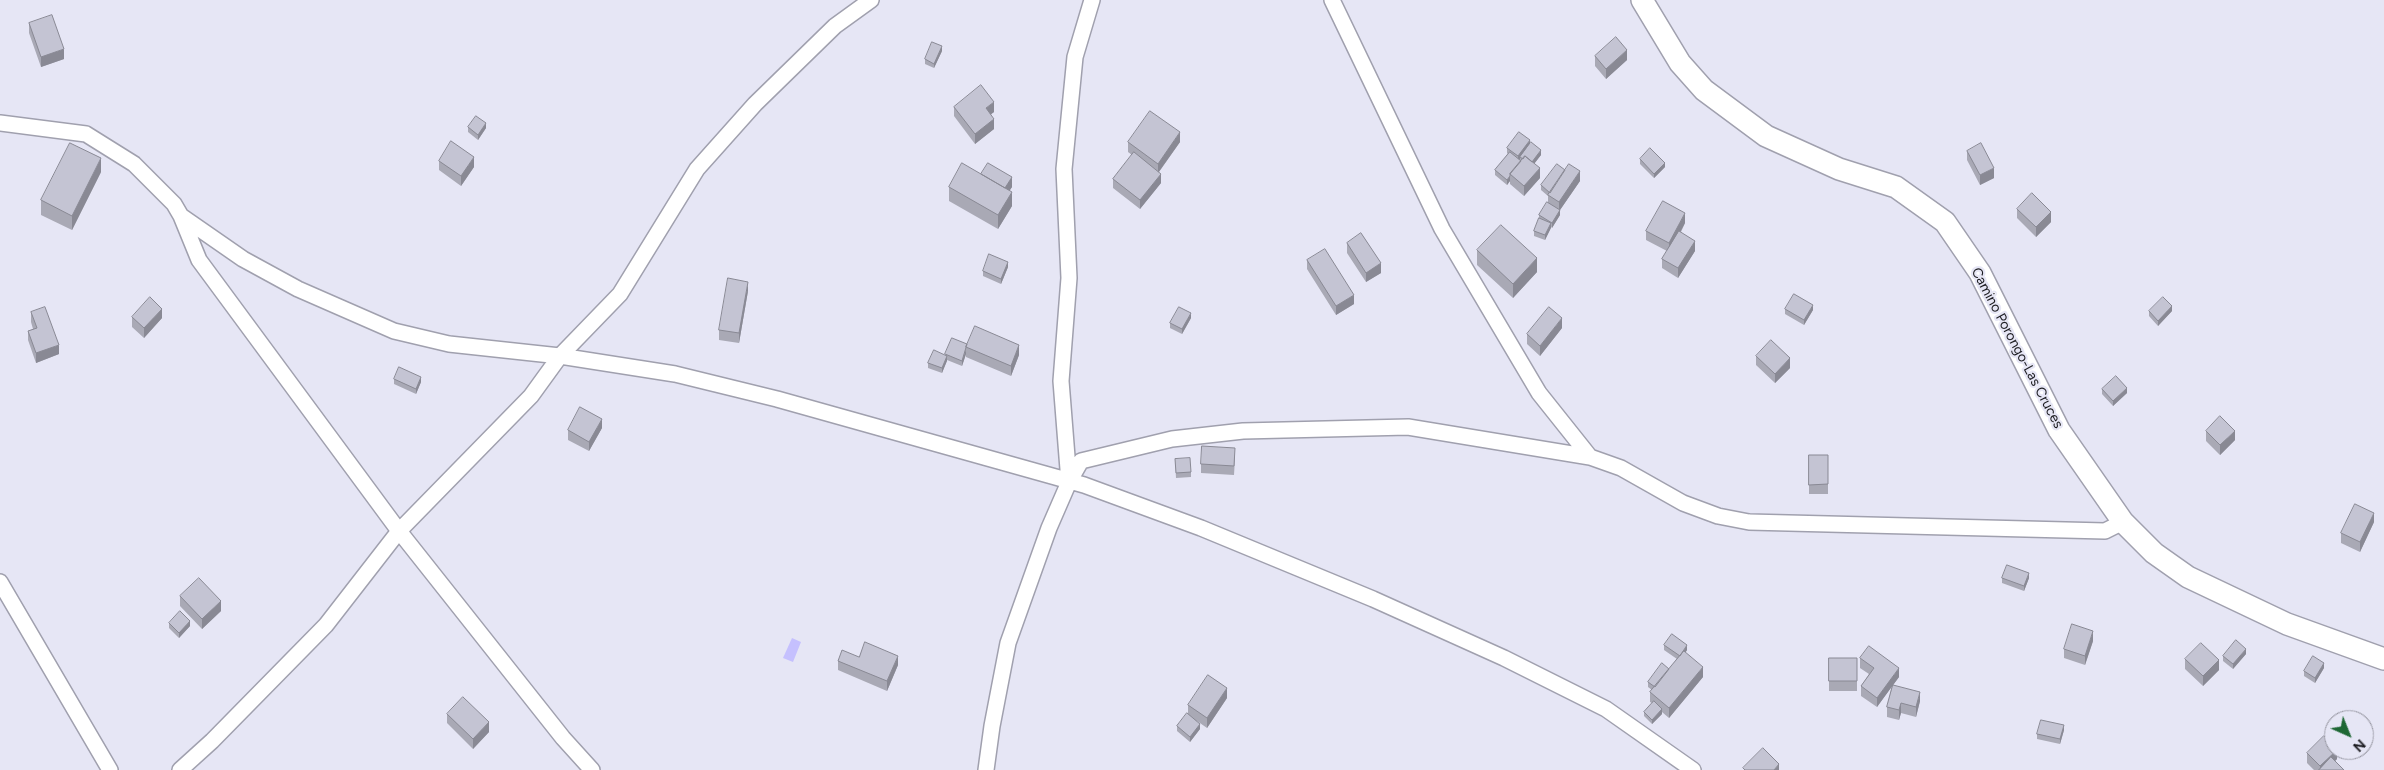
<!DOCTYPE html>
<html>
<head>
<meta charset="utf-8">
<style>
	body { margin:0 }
	#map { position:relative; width:2384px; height:770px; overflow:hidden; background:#e6e6f5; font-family:Figtree,sans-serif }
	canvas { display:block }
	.north { position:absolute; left:2324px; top:710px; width:50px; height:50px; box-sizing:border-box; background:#e6e6f5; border:1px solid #9595a0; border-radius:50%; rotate:136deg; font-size:14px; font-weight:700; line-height:20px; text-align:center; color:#1c1c21 }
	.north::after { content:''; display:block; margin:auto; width:18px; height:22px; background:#1e6734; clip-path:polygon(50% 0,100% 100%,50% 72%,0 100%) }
</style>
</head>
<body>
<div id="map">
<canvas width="2384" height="770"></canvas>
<div class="north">N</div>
</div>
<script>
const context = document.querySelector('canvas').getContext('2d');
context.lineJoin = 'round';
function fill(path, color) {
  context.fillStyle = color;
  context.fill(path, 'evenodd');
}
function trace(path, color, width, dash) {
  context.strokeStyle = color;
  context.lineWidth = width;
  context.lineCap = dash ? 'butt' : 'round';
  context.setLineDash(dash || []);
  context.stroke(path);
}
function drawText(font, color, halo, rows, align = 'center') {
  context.font = font + ' Figtree,sans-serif';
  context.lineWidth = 4.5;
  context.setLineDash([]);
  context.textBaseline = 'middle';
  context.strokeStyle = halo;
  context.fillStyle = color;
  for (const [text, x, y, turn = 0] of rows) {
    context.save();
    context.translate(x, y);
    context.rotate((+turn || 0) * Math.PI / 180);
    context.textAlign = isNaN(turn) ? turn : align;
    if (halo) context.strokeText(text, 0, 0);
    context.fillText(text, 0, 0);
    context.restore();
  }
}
const water = new Path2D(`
	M792,638L801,642L793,662L783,658Z`);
const street = new Path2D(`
	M1332,0L1442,229L1539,393L1590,457
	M0,123L86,134L134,164L174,204L181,216L199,260L399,531L563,738L592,770
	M181,216L243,259L298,289L394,331L449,344L560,356L675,374L777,399L1084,485L1201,528L1373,599L1504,658L1606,709L1693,770
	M1069,482L1061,381L1069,278L1064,169L1075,57L1092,0
	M0,582L110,770
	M180,770L212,741L326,625L399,531L531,396L560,356L620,294L697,169L755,104L835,26L871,0
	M986,770L992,726L1008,643L1049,528L1069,482L1081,461L1172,439L1243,431L1408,427L1590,457L1621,468L1683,503L1718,516L1749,522L2105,531L2123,522`);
const secondary = new Path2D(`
	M1642,0L1680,63L1704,90L1766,136L1839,169L1896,187L1945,222L1980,273L2059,430L2123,522L2154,553L2188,577L2287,624L2384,659`);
const wall = new Path2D(`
	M29,23L64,59L41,67L29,33Z
	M942,51L934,68L925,64V59Z
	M1595,56L1627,60L1606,79L1595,66Z
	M954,107L994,112L991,114L994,129L975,144L954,116Z
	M468,127L486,128L478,140L468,132Z
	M1128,142H1180L1159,172L1161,183L1140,209L1113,188V179L1132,155L1128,152Z
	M1530,144L1541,155L1534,164L1540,178L1524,196L1510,184V181L1507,185L1495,175V170L1508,154L1507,153V148Z
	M1967,151L1994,178L1980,185L1967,160Z
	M1640,159L1665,167L1654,178L1640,164Z
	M439,161L474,167L461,186L439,170Z
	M101,172L72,230L41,215V200Z
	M981,174L1012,187L1010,190L1012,206L998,229L949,201V187Z
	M1580,181L1560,210V215L1552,228L1551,227L1545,240L1534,236V231L1539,218V215L1548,203V196L1541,190V185Z
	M2017,209L2051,222L2036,237L2017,218Z
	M1685,223L1681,232L1695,251L1678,278L1662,268V259L1667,251L1646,240V231Z
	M1347,243L1381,273L1366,282L1347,253Z
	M1477,250L1537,272L1513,298L1477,265Z
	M1307,260L1354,304L1336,315L1307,269Z
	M1008,267L1001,284L983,276V271Z
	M748,291L739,343L719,340V330Z
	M1785,309L1813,310L1804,325L1785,314Z
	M2149,311H2172L2158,326L2149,316Z
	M31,312L59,354L36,363L28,340V331L33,329L31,322Z
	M132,317L162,318L144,338L132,327Z
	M1191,318L1182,334L1170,328V323Z
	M1562,328L1540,356L1527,344V334Z
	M967,344L1019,355L1011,376L966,357V354L962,366L947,360L942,373L928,368V363Z
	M1756,356L1790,368L1775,383L1756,365Z
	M394,379L421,382L416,394L394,384Z
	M2102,389L2127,393L2113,406L2102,394Z
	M602,428L589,451L568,440V430Z
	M2206,431L2235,440L2220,455L2206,441Z
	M1809,455H1828V494H1809Z
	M1235,458L1234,475L1201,473V464Z
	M1175,459L1191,472V477L1176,478Z
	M2374,522L2360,552L2341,543V533Z
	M2002,578H2029L2024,591L2002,583Z
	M180,596L221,611L202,629L180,606Z
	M169,623L190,626L179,638L169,628Z
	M2093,641L2085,665L2064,658V649Z
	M1664,645L1687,650L1685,653L1703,677L1669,718L1662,712V714L1652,724L1644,716V712L1652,703L1650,702V692L1652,690L1648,687V682L1669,669L1677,659L1664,650Z
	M2246,654L2233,669L2223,661V656Z
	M859,657L898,665L887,691L838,670V661Z
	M1829,658H1857V691H1829Z
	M1860,658L1899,677L1893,685L1920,701L1916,717L1901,713L1899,720L1887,717V707L1892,686L1877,707L1861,696V686L1869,674L1860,668Z
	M2185,659L2219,670L2203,686L2185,669Z
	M2324,668L2315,683L2304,676V671Z
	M1227,698L1207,728L1197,721L1200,729L1190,742L1177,731V726L1188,713V705Z
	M447,714L489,732L473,749L447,723Z
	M2064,730L2060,744L2037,739V734Z
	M2337,750V759L2335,761L2344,770H2314L2307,763V753Z`);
const shadedWall = new Path2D(`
	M942,46V51L934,68V64Z
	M64,49V59L41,67V57Z
	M1627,50V60L1606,79V69Z
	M994,102V112L986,118V108Z
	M994,119V129L975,144V134Z
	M486,123V128L478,140V135Z
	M1180,132V142L1158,173V164Z
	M1530,140V145L1520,157V159L1518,161V156Z
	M1541,150V155L1530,169V164Z
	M474,157V167L461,186V176Z
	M101,158V172L72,230V216Z
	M1665,163V167L1654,178V174Z
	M1540,168V178L1524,196V186Z
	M1994,168V178L1980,185V175Z
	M1580,171V181L1560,210V215L1552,228V223L1559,212V202Z
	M1161,174V183L1140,209V200Z
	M1510,176V181L1507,185V180Z
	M1012,177V187L1003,200V190Z
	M1012,192V206L998,229V215Z
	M2051,212V222L2036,237V227Z
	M1685,213V223L1669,253V243Z
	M1551,223V228L1545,240V235Z
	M1695,241V251L1678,278V268Z
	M1537,258V272L1513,298V284Z
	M1008,262V267L1001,284V279Z
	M1381,263V273L1366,282V273Z
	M748,282V291L739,343V333Z
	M1354,295V304L1336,315V306Z
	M1813,305V310L1804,325V320Z
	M2172,306V311L2158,326V321Z
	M162,309V318L144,338V328Z
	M1191,313V318L1182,334V329Z
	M1562,318V328L1540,356V346Z
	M59,345V354L36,363V353Z
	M1019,345V355L1011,376V366Z
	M966,350V354L962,366V361Z
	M947,356V361L942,373V368Z
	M1790,358V368L1775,383V374Z
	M421,377V382L416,394V389Z
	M2127,388V393L2113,406V401Z
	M602,419V428L589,451V442Z
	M2235,431V440L2220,455V445Z
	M2374,513V522L2360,552V542Z
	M2029,573V578L2024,591V586Z
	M221,601V611L202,629V619Z
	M190,621V626L179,638V633Z
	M2093,631V641L2085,665V656Z
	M1687,645V650L1680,661V656Z
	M2246,649V654L2233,669V664Z
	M898,656V665L887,691V681Z
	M2219,660V670L2203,686V676Z
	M2324,663V668L2315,683V678Z
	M1703,667V677L1669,718V708Z
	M1899,668V677L1877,707V698Z
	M1227,688V698L1207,728V718Z
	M1920,692V701L1916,717V707Z
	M1901,703V713L1899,720V710Z
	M1662,709V714L1652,724V720Z
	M489,722V732L473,749V739Z
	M1200,724V729L1190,742V737Z
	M2064,725V730L2060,744V739Z
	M2337,750V759L2326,770H2320V766Z
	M1779,764V770H1774Z`);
const building = new Path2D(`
	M52,15L64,49L41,57L29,23Z
	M1616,37L1627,50L1606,69L1595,56Z
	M932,42L942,46L934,64L925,59Z
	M981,85L994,102L986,108L994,119L975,134L954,107Z
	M1150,111L1180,132L1158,164L1128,142Z
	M476,116L486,123L478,135L468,127Z
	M1519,132L1530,140L1518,156L1507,148Z
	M451,141L474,157L461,176L439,161Z
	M1531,142L1541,150L1532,162L1525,156L1523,159L1520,157Z
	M70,143L101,158L72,216L41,200Z
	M1981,143L1994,168L1980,175L1967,151Z
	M1650,148L1665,163L1654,174L1640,159Z
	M1134,152L1161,174L1140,200L1113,179Z
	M1510,152L1521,161L1510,174V176L1507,180L1495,170Z
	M1525,156L1540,168L1524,186L1510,174Z
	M962,163L1012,192L998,215L949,187Z
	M988,163L1012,177L1005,188L981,174Z
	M1557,164L1565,170L1550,193L1541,185Z
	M1569,164L1580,171L1559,202L1548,195Z
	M2032,193L2051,212L2036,227L2017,209Z
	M1663,201L1685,213L1669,243L1646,231Z
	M1547,202L1560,210L1552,223L1539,215Z
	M1539,218L1551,223L1545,235L1534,231Z
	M1501,225L1537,258L1513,284L1477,250Z
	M1679,231L1695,241L1678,268L1662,259Z
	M1361,233L1381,263L1366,273L1347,243Z
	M1325,249L1354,295L1336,306L1307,260Z
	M989,254L1008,262L1001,279L983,271Z
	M728,278L748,282L739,333L719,330Z
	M1794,294L1813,305L1804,320L1785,309Z
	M150,297L162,309L144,328L132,317Z
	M2163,297L2172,306L2158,321L2149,311Z
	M45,307L59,345L36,353L28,331L37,328L31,312Z
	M1179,307L1191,313L1182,329L1170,323Z
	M1549,307L1562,318L1540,346L1527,334Z
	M975,326L1019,345L1011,366L966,347Z
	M952,338L967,344L962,361L945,354Z
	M1771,340L1790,358L1775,374L1756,356Z
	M934,350L947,356L942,368L928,363Z
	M399,367L421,377L416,389L394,379Z
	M2116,376L2127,388L2113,401L2102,389Z
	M580,407L602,419L589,442L568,430Z
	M2220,416L2235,431L2220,445L2206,431Z
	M1202,446L1235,448L1234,466L1201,464Z
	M1809,455H1828V484L1809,485Z
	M1190,458L1191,472L1176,473L1175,459Z
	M2355,504L2374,513L2360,542L2341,533Z
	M2007,565L2029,573L2024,586L2002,578Z
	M199,578L221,601L202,619L180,596Z
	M180,611L190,621L179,633L169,623Z
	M2072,624L2093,631L2085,656L2064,649Z
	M1672,634L1687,645L1680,656L1664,645Z
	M2236,640L2246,649L2233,664L2223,656Z
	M865,642L898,656L887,681L838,661L842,650L859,657Z
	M2201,643L2219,660L2203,676L2185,659Z
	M1869,646L1899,668L1877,698L1861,686L1874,668L1860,658Z
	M1684,651L1703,667L1669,708L1650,692Z
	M2313,656L2324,663L2315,678L2304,671Z
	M1829,658H1857V681H1829Z
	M1662,663L1669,669L1655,687L1648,682Z
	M1208,675L1227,688L1207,718L1188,705Z
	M1893,685L1920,692L1916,707L1901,703L1899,710L1887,707Z
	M463,697L489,722L473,739L447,714Z
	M1654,701L1662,709L1652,720L1644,712Z
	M1187,713L1200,724L1190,737L1177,726Z
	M2041,720L2064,725L2060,739L2037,734Z
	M2324,736L2334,746V750H2337L2320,766L2307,753Z
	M1763,748L1779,764L1774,770H1745L1743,768Z
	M2331,757L2344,770H2319Z`);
const streetNames = [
	["Camino Porongo-Las Cruces",2017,348,62]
];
fill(water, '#c5c0fe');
trace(street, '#a0a0ae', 18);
trace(secondary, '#a0a0ae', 24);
trace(street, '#fff', 15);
trace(secondary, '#fff', 21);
fill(wall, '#a9a9b5');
fill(shadedWall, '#898994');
fill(building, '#c4c4d3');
trace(building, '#898994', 1);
drawText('14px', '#1c1c21', '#e6e6f5', streetNames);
</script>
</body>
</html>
